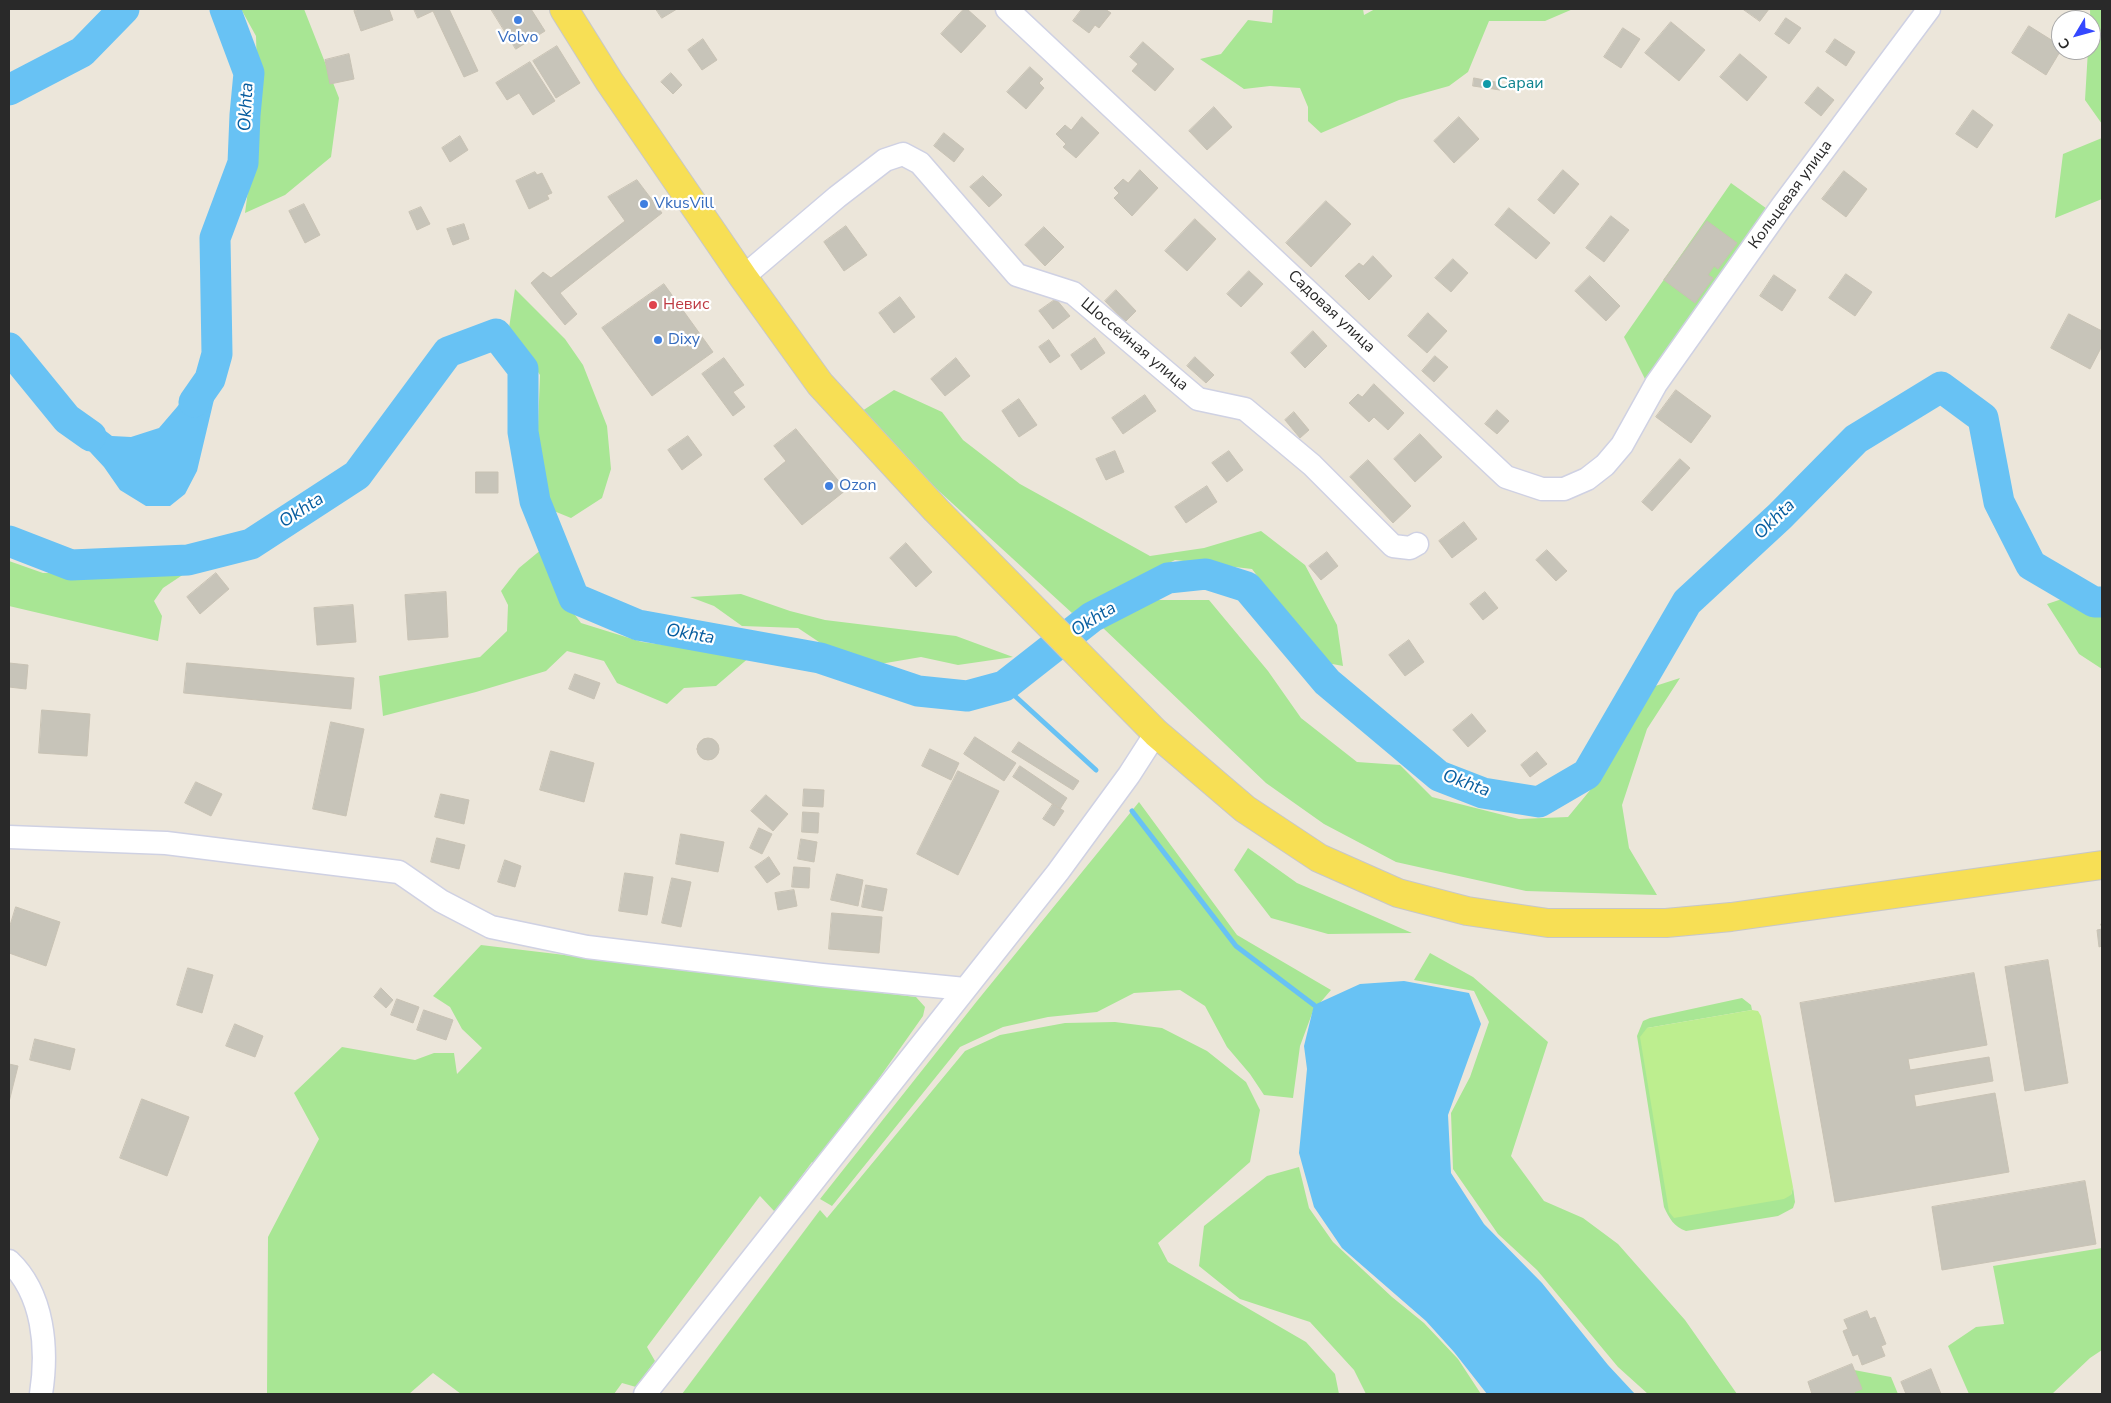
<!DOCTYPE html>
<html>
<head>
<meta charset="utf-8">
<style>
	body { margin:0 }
	#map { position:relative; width:2111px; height:1403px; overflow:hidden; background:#ece6da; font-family:"Nunito Sans",sans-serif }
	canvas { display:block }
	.frame { position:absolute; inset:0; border:10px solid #292929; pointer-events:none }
	.north { position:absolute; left:2051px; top:10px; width:50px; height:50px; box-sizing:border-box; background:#fff; border:1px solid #a9a9a9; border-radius:50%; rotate:233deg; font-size:14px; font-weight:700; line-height:20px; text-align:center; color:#292929 }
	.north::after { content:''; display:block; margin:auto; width:18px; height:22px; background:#3548ff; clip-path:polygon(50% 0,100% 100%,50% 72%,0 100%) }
</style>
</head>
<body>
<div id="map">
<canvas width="2111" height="1403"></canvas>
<div class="frame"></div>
<div class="north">С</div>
</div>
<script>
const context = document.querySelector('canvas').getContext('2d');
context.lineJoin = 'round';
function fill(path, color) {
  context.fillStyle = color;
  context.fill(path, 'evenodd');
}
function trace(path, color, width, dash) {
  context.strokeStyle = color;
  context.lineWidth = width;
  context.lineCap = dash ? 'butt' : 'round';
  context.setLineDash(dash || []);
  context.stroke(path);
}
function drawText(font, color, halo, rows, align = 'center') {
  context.font = font + ' "Nunito Sans",sans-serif';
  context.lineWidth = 4.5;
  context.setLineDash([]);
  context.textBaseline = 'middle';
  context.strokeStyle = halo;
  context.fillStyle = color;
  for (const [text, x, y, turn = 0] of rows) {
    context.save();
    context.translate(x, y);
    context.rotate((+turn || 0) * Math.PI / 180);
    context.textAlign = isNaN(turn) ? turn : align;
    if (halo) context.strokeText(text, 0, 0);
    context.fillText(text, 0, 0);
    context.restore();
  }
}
const green = new Path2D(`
	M241,9H304L339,98L331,157L285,195L245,213L251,168L247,152L258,107L256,36Z
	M1273,9H1363L1364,15L1375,9H1573L1545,21H1489L1468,72L1449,86L1399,100L1321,133L1308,121V107L1300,88L1270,86L1244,89L1200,59L1221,54L1248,20L1272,23Z
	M2090,9H2102V124L2085,100L2088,50H2091Z
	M2102,138V199L2055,218L2063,154Z
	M1731,183L1770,211L1646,381L1624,337Z
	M515,289L565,339L583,365L607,426L611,469L602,498L571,518L549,509L537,455L540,375L509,328Z
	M894,390L942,412L963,440L1020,484L1150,556L1204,548L1261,531L1305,565L1337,625L1343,666L1322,662L1252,569L1175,560L1072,613L856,415Z
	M542,549L554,587L581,623L642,642L751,656L716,686L684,688L667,704L617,683L604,661L567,651L546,671L476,692L383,716L379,676L480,657L507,631L508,605L501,591L519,568Z
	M9,561L43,573L184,574L163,588L154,601L162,616L158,641L9,606Z
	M741,594L790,611L825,620L956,636L1013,657L958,665L921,657L880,664L834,652L798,628L742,626L714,606L690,597Z
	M2065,598L2090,613L2102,615V669L2079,654L2047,604Z
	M1157,600H1209L1268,671L1301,718L1357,762L1400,765L1432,797L1519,819L1568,817L1601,777L1609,747L1634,713L1646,689L1680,678L1647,729L1622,805L1629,848L1657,895L1526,891L1396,862L1324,824L1266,783L1102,627Z
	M1139,802L1237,935L1331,990L1313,1011L1300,1046L1293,1098L1264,1095L1250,1074L1227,1047L1205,1006L1180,990L1134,993L1097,1012L1048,1017L1003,1027L960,1047L832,1206L820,1199L977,1001Z
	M1248,848L1297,883L1412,933L1328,934L1271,918L1234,870Z
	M481,945L916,997L925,1007L923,1016L817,1166L812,1162L775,1212L760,1196L647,1347L655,1361L636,1387L622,1383L614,1394H461L433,1373L409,1394H269L267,1393L268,1237L319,1139L294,1093L342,1047L415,1060L434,1053H454L457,1074L482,1048L462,1029L450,1007L433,996Z
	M1430,953L1473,977L1548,1042L1511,1156L1544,1201L1583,1218L1618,1244L1685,1320L1737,1394H1648L1618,1367L1537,1270L1498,1234L1453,1169L1451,1113L1470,1077L1489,1022L1474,991L1414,980Z
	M1742,998L1751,1005L1752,1010L1647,1028L1791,1195L1793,1187L1795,1202L1793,1208L1778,1216L1686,1231C1674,1227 1669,1218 1664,1207L1637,1036L1643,1021L1650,1018Z
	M1115,1022L1162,1028L1207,1051L1246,1082L1260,1110L1250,1162L1158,1243L1168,1262L1306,1342L1335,1374L1339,1394H682L820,1210L827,1218L965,1051L1000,1035L1065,1023Z
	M1299,1167L1309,1208L1333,1242L1392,1297L1424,1323L1458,1359L1481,1394H1366L1354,1370L1310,1322L1240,1299L1199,1266L1204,1226L1267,1176Z
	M2102,1248V1350L2090,1358L2052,1394H1969L1948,1346L1976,1327L2004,1324L1993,1266Z
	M1854,1370L1891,1377L1898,1394H1855L1854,1392L1861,1389Z`);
const pitch = new Path2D(`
	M1752,1010L1758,1011L1761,1016L1793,1187L1791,1195L1784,1199L1674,1218L1669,1212L1640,1037L1647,1028Z`);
const water = new Path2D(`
	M210,362L221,370L197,471L185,494L170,506H146L120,490L104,467L54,413L65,400L112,436L131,437L159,428L177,407Z
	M1404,981L1469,993L1481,1024L1448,1115L1451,1173L1484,1224L1542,1283L1608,1365L1635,1394H1487L1454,1352L1426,1321L1342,1248L1314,1207L1299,1153L1307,1069L1304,1046L1314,1005L1360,984Z`);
const stream = new Path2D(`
	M1004,686L1096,770
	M1132,811L1236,946L1314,1005`);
const river = new Path2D(`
	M9,90L82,52L124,9
	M9,348L67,419L91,436
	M194,402L210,379L217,354L215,238L243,163L245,115L249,73L225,9
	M9,541L71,565L188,560L251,544L357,475L448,352L496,334L523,369V432L535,501L574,598L638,625L820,658L918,691L967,696L1004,686L1092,617L1168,578L1206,574L1247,587L1327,682L1439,776L1483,793L1539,802L1587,774L1687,602L1780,516L1856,439L1941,387L1983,418L1999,502L2031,565L2094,602H2102`);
const building = new Path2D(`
	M360,9H389L393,20L361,31L354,11Z
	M414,9H449L478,71L464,77L433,11L418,18Z
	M491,9H531L545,31L516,49Z
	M656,9H677L662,18Z
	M964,9H967L986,26L961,53L941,34Z
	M1082,9H1105L1111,13L1099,28L1095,25L1089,33L1073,21Z
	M1743,9H1769L1760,21Z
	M1786,18L1801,28L1789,44L1775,34Z
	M1671,22L1705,50L1679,81L1645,53Z
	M2029,26L2061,46V50L2046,75L2012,53Z
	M1623,28L1640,39L1621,68L1604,57Z
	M703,39L717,60L702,70L688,50Z
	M1835,39L1855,52L1846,66L1826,52Z
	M1143,42L1174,69L1155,91L1132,71L1138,64L1130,57Z
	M557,46L580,83L556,98L533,61Z
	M349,54L354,79L330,84L325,60Z
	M1740,54L1767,77L1747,101L1720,77Z
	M530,62L555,101L533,115L519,93L507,100L496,83Z
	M1030,67L1043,79L1039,83L1044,88L1026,109L1007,92Z
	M671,73L682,85L673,94L661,82Z
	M1474,78L1501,83L1500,90L1473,86Z
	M1818,87L1834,100L1821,116L1805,103Z
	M1214,107L1232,127L1207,150L1189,131Z
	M1973,110L1993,125L1977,148L1956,134Z
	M1082,117L1099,133L1076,158L1063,147L1066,144L1056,134L1065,125L1071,130Z
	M1459,117L1479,139L1454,163L1434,141Z
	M944,133L964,149L954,162L934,146Z
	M460,136L468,150L450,162L442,148Z
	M1140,170L1158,188L1132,216L1114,198L1119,193L1114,188L1123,179L1128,183Z
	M1563,170L1579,184L1554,214L1538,200Z
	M1844,171L1867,189L1846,217L1822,199Z
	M535,172L537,175L542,173L552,193L547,195L549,199L529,209L516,181Z
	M983,176L1002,195L989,207L970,187Z
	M637,180L662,213L560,293L577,314L565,325L531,283L543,272L551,278L625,221L608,197Z
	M1326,201L1351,224L1311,267L1286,243Z
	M304,204L320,235L305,243L289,211Z
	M421,207L430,224L417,230L409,212Z
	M1509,208L1550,243L1536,259L1495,225Z
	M1611,216L1629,230L1604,262L1586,248Z
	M1195,219L1216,239L1187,271L1165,251Z
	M1707,221L1737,243L1718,269L1714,266L1708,275L1713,278L1695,303L1664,280Z
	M464,224L469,239L453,245L447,229Z
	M846,226L867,255L844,271L824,242Z
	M1044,227L1064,247L1045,266L1025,245Z
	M1373,256L1392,276L1369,300L1345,276L1359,263L1363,266Z
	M1453,259L1468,273L1451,292L1435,278Z
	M1249,271L1263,284L1241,307L1227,294Z
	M1846,274L1872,292L1855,316L1829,298Z
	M1774,275L1796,290L1782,311L1760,296Z
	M1590,276L1620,306L1606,321L1575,291Z
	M664,284L713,352L652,396L602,328Z
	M1116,290L1136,311L1125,322L1105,301Z
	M900,297L915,317L894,333L879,313Z
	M1056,299L1070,316L1053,329L1039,311Z
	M1428,313L1447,331L1427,353L1408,336Z
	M2069,314L2102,331V346L2090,369L2051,348Z
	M1313,331L1327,346L1305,368L1291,353Z
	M1095,338L1105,353L1081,370L1071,355Z
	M1049,340L1060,356L1050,363L1039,347Z
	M1435,356L1448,367L1434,382L1422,371Z
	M1195,357L1214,375L1206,383L1187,366Z
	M724,358L744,385L733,392L745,407L733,416L702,374Z
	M956,358L970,376L945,396L931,379Z
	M1374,384L1404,413L1388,430L1374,417L1369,422L1349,403L1358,394L1362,397Z
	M1676,390L1711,416L1691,443L1656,417Z
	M1145,395L1156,411L1123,434L1112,418Z
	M1019,399L1037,425L1019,437L1002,411Z
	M1497,410L1509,421L1497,434L1485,424Z
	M1294,412L1309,430L1300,438L1285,420Z
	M796,429L846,490L802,525L764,479L786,461L774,446Z
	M1420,434L1442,457L1415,482L1394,459Z
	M688,436L702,455L682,470L668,450Z
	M1115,451L1124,472L1106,480L1096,459Z
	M1229,451L1243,470L1227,482L1212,463Z
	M1680,459L1690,468L1652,511L1642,502Z
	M1368,460L1411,506L1393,523L1350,477Z
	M476,472H498V493H476Z
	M1207,486L1217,502L1186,523L1175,507Z
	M1464,522L1477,539L1452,558L1439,541Z
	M906,543L932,572L916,587L890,558Z
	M1547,550L1567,571L1556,581L1536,560Z
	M1327,552L1338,566L1321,580L1309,566Z
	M216,573L229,589L200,614L187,597Z
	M446,592L448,637L408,640L405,595Z
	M1485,592L1498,608L1483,620L1470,604Z
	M353,605L356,642L317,645L314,608Z
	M1409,640L1424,662L1405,676L1389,655Z
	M9,663L28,665L26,689L9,687Z
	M187,663L354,678L351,709L184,693Z
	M575,674L600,683L594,699L569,689Z
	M42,710L90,714L87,756L39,753Z
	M1472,714L1486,731L1468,747L1453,730Z
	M331,722L364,729L346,816L313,809Z
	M975,737L1016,763L1004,781L964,754Z
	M697 749a11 11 0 1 1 22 0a11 11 0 1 1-22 0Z
	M1019,742L1079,781L1073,790L1012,752Z
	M930,749L959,763L951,780L922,766Z
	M551,751L594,763L584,802L540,790Z
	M1537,752L1547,764L1530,777L1521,765Z
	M1020,766L1067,798L1060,809L1013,777Z
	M958,771L999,791L958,875L917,854Z
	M196,782L222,794L211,816L185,803Z
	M804,789L824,790L823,807L803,806Z
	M441,794L469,800L464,824L435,817Z
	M766,795L788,814L773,831L751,811Z
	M1053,804L1064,811L1054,826L1043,819Z
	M803,812L819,813L818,833L802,832Z
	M759,828L772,834L762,854L750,848Z
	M681,834L724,842L718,872L676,864Z
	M437,838L465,845L459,869L431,862Z
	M801,839L817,842L814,862L798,859Z
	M769,857L780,874L767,883L755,867Z
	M505,860L521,866L515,887L498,882Z
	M794,867L810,868L809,888L792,887Z
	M625,873L653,877L647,915L619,911Z
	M837,874L863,880L858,906L831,900Z
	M672,878L691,882L681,927L662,923Z
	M866,885L887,889L883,911L862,907Z
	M794,890L797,906L778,910L775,893Z
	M16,907L60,922L46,966L9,953V929Z
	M832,913L882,917L879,953L829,949Z
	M2101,924H2102V946L2099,947L2097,930L2102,929Z
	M2048,960L2068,1083L2025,1091L2005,967Z
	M188,968L213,975L202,1013L177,1005Z
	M1974,973L1987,1045L1908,1059L1910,1070L1989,1057L1993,1081L1914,1095L1916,1107L1995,1093L2009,1172L1835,1202L1800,1003Z
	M381,988L393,1000L386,1008L374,997Z
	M397,999L419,1007L413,1023L391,1015Z
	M424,1010L453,1020L446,1040L417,1030Z
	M235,1024L263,1036L255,1057L226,1046Z
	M35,1039L75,1049L70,1070L30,1060Z
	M9,1064L18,1066L9,1102Z
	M142,1099L189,1117L167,1176L120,1158Z
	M2085,1181L2096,1244L1942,1270L1932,1207Z
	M1867,1311L1870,1319L1875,1317L1886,1344L1881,1346L1885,1356L1862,1365L1858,1354L1853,1356L1843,1331L1848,1329L1844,1320Z
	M1852,1364L1862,1389L1854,1392L1855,1394H1812L1808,1382Z
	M1931,1369L1941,1394H1906L1901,1382Z`);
const minor = new Path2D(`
	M1007,9L1506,477L1542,489H1564L1587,479L1605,465L1622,445L1656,384L1782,206L1929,9
	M743,277L837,197L885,160L903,154L920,163L1017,275L1073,293L1198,399L1245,409L1312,465L1393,546L1410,548L1417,544
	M9,837L166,843L399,872L441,901L491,927L587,947L822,975L965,989
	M9,1261C44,1294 48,1349 41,1394
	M645,1394L1058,872L1129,775L1156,733`);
const major = new Path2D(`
	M564,9L609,81L743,277L820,384L936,510L1156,733L1245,809L1319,858L1398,893L1467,911L1548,923H1666L1731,917L2102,865`);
const markers = [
	[518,20,5,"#3f7fe0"],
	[1487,84,5,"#0f9aa8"],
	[644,204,5,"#3f7fe0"],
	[653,305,5,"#e0444e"],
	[658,340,5,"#3f7fe0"],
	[829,486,5,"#3f7fe0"]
];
const shopNames = [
	["Volvo",518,38,"center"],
	["VkusVill",654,204],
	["Dixy",668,340],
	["Ozon",839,486]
];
const cultureNames = [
	["Сараи",1497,84]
];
const streetNames = [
	["Кольцевая улица",1791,195,-54],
	["Садовая улица",1331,312,43],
	["Шоссейная улица",1134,345,40]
];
const healthNames = [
	["Невис",663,305]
];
const waterNames = [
	["Okhta",247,107,-87],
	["Okhta",302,511,-33],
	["Okhta",1775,520,-44],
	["Okhta",1094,620,-32],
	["Okhta",690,635,10],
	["Okhta",1466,784,20]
];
fill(green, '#a8e694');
fill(pitch, '#bdee8f');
fill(water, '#68c2f4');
trace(stream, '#68c2f4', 5);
trace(river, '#68c2f4', 31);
fill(building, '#c7c4b9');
trace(building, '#c8c2b4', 1);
trace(minor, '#cfd1e3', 25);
trace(major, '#c7c7c7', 30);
trace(minor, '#fff', 22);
trace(major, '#f7df55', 28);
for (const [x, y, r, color] of markers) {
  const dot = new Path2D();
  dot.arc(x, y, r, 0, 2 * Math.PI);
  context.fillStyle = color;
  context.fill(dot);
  trace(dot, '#fff', 2);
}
drawText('16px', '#366cbe', '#fff', shopNames, 'left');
drawText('16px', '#0d838f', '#fff', cultureNames, 'left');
drawText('16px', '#292929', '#fff', streetNames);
drawText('16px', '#be3a42', '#fff', healthNames, 'left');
drawText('italic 18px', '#075d9f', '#fff', waterNames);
</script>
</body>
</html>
